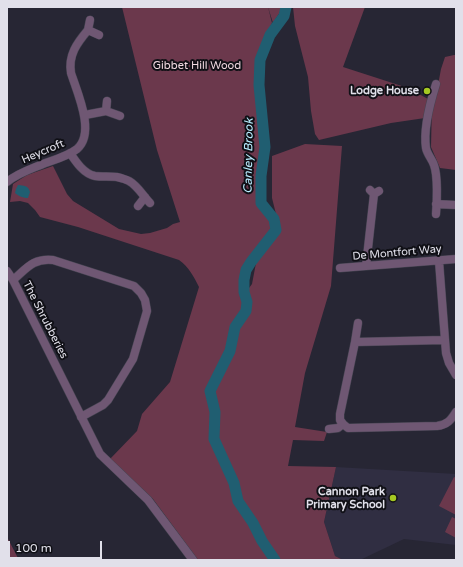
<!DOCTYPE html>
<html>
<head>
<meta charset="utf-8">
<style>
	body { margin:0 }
	#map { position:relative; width:463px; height:567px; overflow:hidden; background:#272634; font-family:"Varela Round",sans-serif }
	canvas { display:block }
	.frame { position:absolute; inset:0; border:8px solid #e1e0ea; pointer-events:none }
	.scale { position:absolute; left:8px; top:541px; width:94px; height:18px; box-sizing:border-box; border:2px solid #e1e0ea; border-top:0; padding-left:5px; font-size:12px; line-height:14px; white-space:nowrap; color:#e1e0ea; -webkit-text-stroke:3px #101016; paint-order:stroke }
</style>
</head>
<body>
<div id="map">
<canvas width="463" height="567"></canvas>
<div class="frame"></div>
<div class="scale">100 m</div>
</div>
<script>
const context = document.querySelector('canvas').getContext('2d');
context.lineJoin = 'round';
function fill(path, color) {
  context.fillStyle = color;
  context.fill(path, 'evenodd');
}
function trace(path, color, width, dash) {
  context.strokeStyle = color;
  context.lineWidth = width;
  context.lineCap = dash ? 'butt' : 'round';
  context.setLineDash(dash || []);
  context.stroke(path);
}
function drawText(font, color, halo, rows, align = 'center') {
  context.font = font + ' "Varela Round",sans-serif';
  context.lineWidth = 4;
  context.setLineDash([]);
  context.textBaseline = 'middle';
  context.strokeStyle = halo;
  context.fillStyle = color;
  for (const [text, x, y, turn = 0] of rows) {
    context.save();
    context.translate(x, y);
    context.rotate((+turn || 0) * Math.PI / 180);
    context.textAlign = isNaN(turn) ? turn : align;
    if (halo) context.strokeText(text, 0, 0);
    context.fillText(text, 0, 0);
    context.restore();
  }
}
const built = new Path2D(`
	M336,467L456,474V545L404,539L360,560H343L335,556L324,522Z`);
const green = new Path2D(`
	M122,7H268L272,23L263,41L257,60V87L262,149L258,175V204L272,219L274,230C262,245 240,266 241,287C241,290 242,293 243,296L252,284L256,263L280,230L272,198V156L305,144L342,146L331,286L305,373L295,427L327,432L324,441L293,440L288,466L336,467L324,522L335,556L343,560H198L153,499L110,459L137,431L142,414L170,382L199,287C194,277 189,267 179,260L78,227L40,217L35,210L28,203L20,201L10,202L13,184L27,175L53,166L67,194L73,201L119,229L141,234L150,233L167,228L173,224L180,222L157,150Z
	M268,7H282V9L273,23Z
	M293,7H365L343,67L408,88L428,99L425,118L391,123L319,140L315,134L311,111L308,77L295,26Z
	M454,55H456V170L440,168L431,147L432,101L438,85L441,69L445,57Z
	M454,477L456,478V515L439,506Z
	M452,517L456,519V538L445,532Z
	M7,537L19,560H7Z`);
const water = new Path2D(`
	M18,185C24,186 28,185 30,192L28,198C24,198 18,196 15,193L16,189Z`);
const river = new Path2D(`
	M275,560L262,541L253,523L238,501L234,483L214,439L215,412L210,391L230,351L235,327L246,311L247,302L244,292V280L246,270L251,262L276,230L274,219L261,203V176L265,147L259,85L260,60L270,35L284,16L286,7`);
const minor = new Path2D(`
	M90,20L88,30L99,35
	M436,84C430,103 423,128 426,148C427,154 432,159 434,165C438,176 437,202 436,214
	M107,101L106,111L120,116
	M85,115L106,111
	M70,153C76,162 84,174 95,176C102,177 110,176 117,177C121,178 125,179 129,181C138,186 143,196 150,203
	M7,182C18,173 31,169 43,164C54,160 68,156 77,149C96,133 77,92 71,73C68,55 77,43 88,30
	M370,190L374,194L379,191
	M436,204L456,205
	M138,206L145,197
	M439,261L446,353L449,363L456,375
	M366,266L374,194
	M340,268L456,259
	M7,271L13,280L100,454L148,500L193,560
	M13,280C27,268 33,258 53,260L134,286L141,293L145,300L147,311L133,359L108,400L103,405L81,417
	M355,342L358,323
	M343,424L340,420V414L355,342L444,340
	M329,429L338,428L343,424L348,428L437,426C447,425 451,420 456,412`);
const markers = [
	[427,91,4,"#a5c822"],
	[393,498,4,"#a5c822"]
];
const parkNames = [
	["Gibbet Hill Wood",197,66]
];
const poiNames = [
	["Lodge House",419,91],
	["Cannon Park",385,492],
	["Primary School",385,505]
];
const streetNames = [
	["Heycroft",43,152,-23],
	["De Montfort Way",397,253,-5],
	["The Shrubberies",45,320,63]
];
const waterNames = [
	["Canley Brook",249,156,-89]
];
fill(built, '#302e42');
fill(green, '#6b384c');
fill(water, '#205e71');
trace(river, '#205e71', 11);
trace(minor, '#454451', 9);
trace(minor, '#6f5773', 8);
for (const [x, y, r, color] of markers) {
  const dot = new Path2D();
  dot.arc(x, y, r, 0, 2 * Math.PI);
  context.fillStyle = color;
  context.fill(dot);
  trace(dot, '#101016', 1.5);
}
drawText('11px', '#f2dae2', '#101016', parkNames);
drawText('bold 11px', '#e1e0ea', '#101016', poiNames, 'right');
drawText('11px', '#e1e0ea', '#101016', streetNames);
drawText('italic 12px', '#b8ecfe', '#101016', waterNames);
</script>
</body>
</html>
